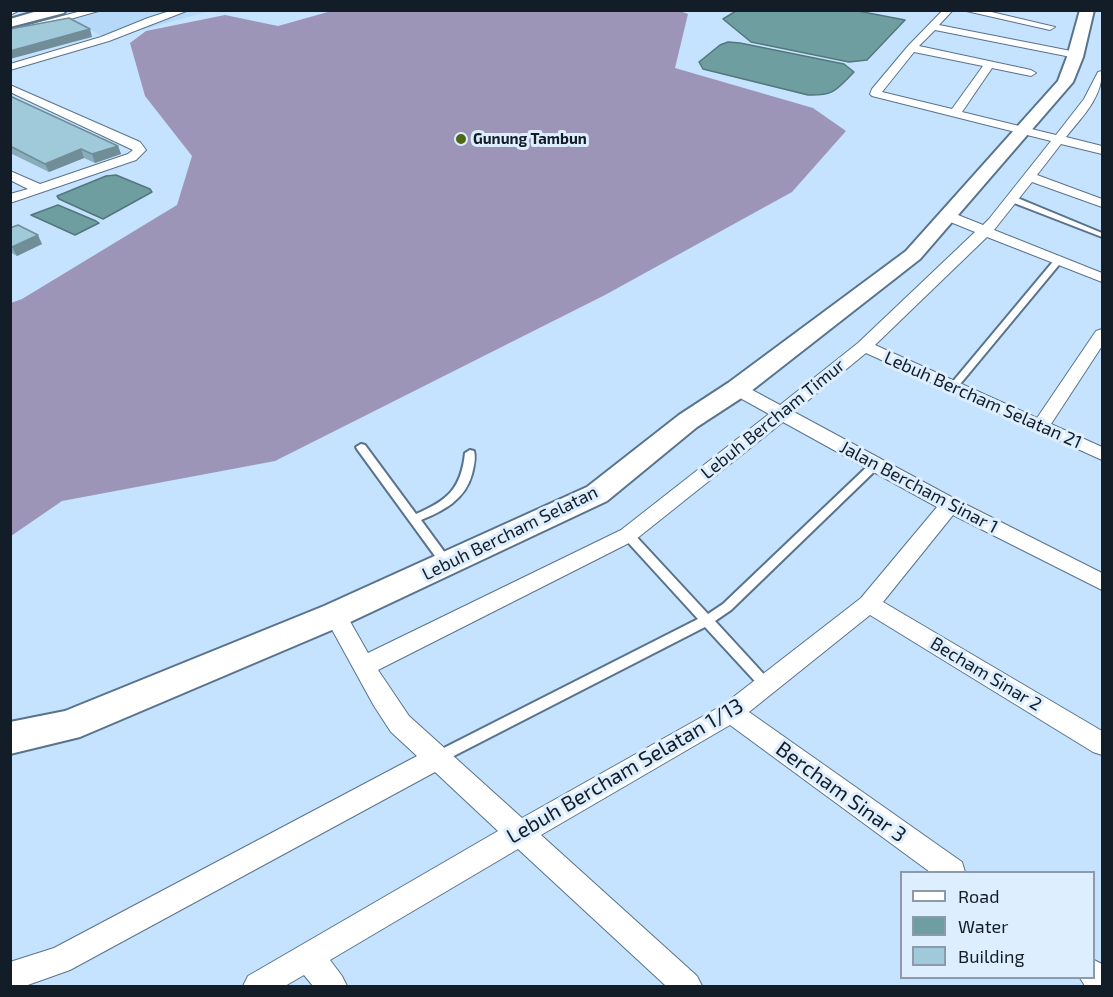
<!DOCTYPE html>
<html>
<head>
<meta charset="utf-8">
<style>
	body { margin:0 }
	#map { position:relative; width:1113px; height:997px; overflow:hidden; background:#c5e3fe; font-family:"Exo 2",sans-serif }
	canvas { display:block }
	.frame { position:absolute; inset:0; border:12px solid #131d27; pointer-events:none }
	.legend { position:absolute; left:900px; top:871px; width:195px; height:108px; box-sizing:border-box; background:#def; border:2px solid #8c9aa9; margin:0; padding:8px 10px; list-style:none; font-size:18px; color:#131d27 }
	.legend li { display:flex; align-items:center; gap:12px; height:30px }
	.legend b { width:30px; border:2px solid #8c9aa9 }
</style>
</head>
<body>
<div id="map">
<canvas width="1113" height="997"></canvas>
<div class="frame"></div>
<ul class="legend">
<li><b style="height:8px;background:#fff"></b>Road</li>
<li><b style="height:16px;background:#6e9ea0"></b>Water</li>
<li><b style="height:16px;background:#a0c9d9"></b>Building</li>
</ul>
</div>
<script>
const context = document.querySelector('canvas').getContext('2d');
context.lineJoin = 'round';
function fill(path, color) {
  context.fillStyle = color;
  context.fill(path, 'evenodd');
}
function trace(path, color, width, dash) {
  context.strokeStyle = color;
  context.lineWidth = width;
  context.lineCap = dash ? 'butt' : 'round';
  context.setLineDash(dash || []);
  context.stroke(path);
}
function drawText(font, color, halo, rows, align = 'center') {
  context.font = font + ' "Exo 2",sans-serif';
  context.lineWidth = 6;
  context.setLineDash([]);
  context.textBaseline = 'middle';
  context.strokeStyle = halo;
  context.fillStyle = color;
  for (const [text, x, y, turn = 0] of rows) {
    context.save();
    context.translate(x, y);
    context.rotate((+turn || 0) * Math.PI / 180);
    context.textAlign = isNaN(turn) ? turn : align;
    if (halo) context.strokeText(text, 0, 0);
    context.fillText(text, 0, 0);
    context.restore();
  }
}
const built = new Path2D(`
	M61,10L210,11L108,39L55,12Z`);
const forest = new Path2D(`
	M335,10L680,11L688,14L675,68L813,108L846,131L792,192L605,295L275,461L62,501L11,536V303L22,299L177,205L192,156L145,96L130,43L146,31L225,15L278,26Z`);
const water = new Path2D(`
	M858,11L905,20L867,60L849,62L751,42L723,19L736,11Z
	M728,42L740,43L844,64L854,72C836,90 834,96 808,95L703,69L699,62L720,45Z
	M116,175L150,189L152,192L103,219L59,199L57,196L106,176Z
	M58,205L96,221L99,223L75,235L31,215Z`);
const lane = new Path2D(`
	M1009,197H1015L1102,233V237L1009,201Z
	M1056,258H1059L1063,260L956,389H950L948,387L950,385Z
	M361,444L365,445L416,514C448,500 461,489 465,453L470,450L474,451C476,458 474,466 472,474C465,500 443,511 421,520L451,561L453,564L451,567H443L357,449L356,447Z
	M876,460L881,464L880,466L731,610L715,621L771,682L773,686L771,690L767,691L763,690L705,627L442,762L437,764L432,762L430,758L432,754L698,619L624,538L623,535L624,532H632L708,614L723,604L872,462Z`);
const street = new Path2D(`
	M10,10H20L10,15Z
	M85,10H102L10,36V30Z
	M173,10H189L109,41L10,70V64L101,37L148,18Z
	M943,10H953L939,25L1076,52L1081,55L1076,58L935,30L919,46L1031,70L1036,73L1031,76L992,68L962,112L1056,135L1084,99L1098,72L1102,71C1102,98 1082,117 1066,137L1102,146V154L1061,144L1037,175L1102,199V207L1032,182L994,230L1102,273V282L987,237L875,345L1037,418L1096,331L1102,329V346L1051,424L1102,447V460L866,353L794,412L957,500L1102,573V590L953,515L883,602L1102,731V755L1093,752L870,615L749,712L962,862L965,872H930L730,725L541,835L697,976L702,986H666L518,849L330,960L342,976L347,986H313L304,975L285,986H243L248,976L498,831L435,772L70,970L25,986H10V962L54,948L417,756L391,732L374,706L324,615L327,609L335,606L343,609L368,653L621,530L769,414L731,393L728,389L731,385H743L780,405L858,343L975,232L943,219L941,216L943,213H953L983,225L989,219L1051,141L872,96L870,94L872,89L908,46ZM914,52L983,66L952,109L882,92ZM783,422L937,507L861,598L723,705L522,818L409,716L378,670L635,540Z
	M962,10H983L1055,27L1050,30Z
	M10,85L140,142L146,150L136,160L10,203V194L28,189L10,180V171L40,184L128,154L133,150L10,92Z
	M1094,960L1102,964V986H1085L1080,978H1094Z`);
const secondary = new Path2D(`
	M41,10H66L64,13L10,27V19Z
	M1080,10H1094L1083,57L1073,82L920,259L746,395L697,427L607,501L346,624L80,737L10,754V722L65,711L324,606L587,487L679,415L728,383L906,251L1058,81L1067,57Z`);
const wall = new Path2D(`
	M10,96L118,146L121,154L95,163L84,158L49,172L10,153Z
	M10,228L42,244L17,256L10,252Z`);
const shadedWall = new Path2D(`
	M90,29L92,37L10,59V51Z
	M118,146L121,154L95,163L92,154Z
	M81,149L84,158L49,172L45,164Z
	M38,235L42,244L17,256L12,247Z`);
const building = new Path2D(`
	M69,18L90,29L10,51V29Z
	M10,96L118,146L92,154L81,149L45,164L10,146Z
	M18,225L38,235L12,247L10,246V228Z`);
const markers = [
	[461,139,6,"#4f6716"]
];
const farPoinames = [
	["Gunung Tambun",473,139]
];
const streetNames = [
	["Lebuh Bercham Selatan 21",983,400,24],
	["Lebuh Bercham Timur",773,419,-39],
	["Jalan Bercham Sinar 1",919,487,28],
	["Lebuh Bercham Selatan",510,533,-26],
	["Becham Sinar 2",986,674,31]
];
const nearStreetnames = [
	["Lebuh Bercham Selatan 1/13",625,771,-30],
	["Bercham Sinar 3",841,792,36]
];
fill(built, '#b6d8f9');
fill(forest, '#9d95b7');
fill(water, '#6e9ea0');
trace(water, '#53777c', 1.5);
trace(lane, '#59738c', 4);
trace(street, '#59738c', 2);
trace(secondary, '#59738c', 4);
fill(lane, '#fff');
fill(street, '#fff');
fill(secondary, '#fff');
fill(wall, '#8aadbb');
fill(shadedWall, '#708d98');
fill(building, '#a0c9d9');
trace(building, '#708d98', 1.5);
for (const [x, y, r, color] of markers) {
  const dot = new Path2D();
  dot.arc(x, y, r, 0, 2 * Math.PI);
  context.fillStyle = color;
  context.fill(dot);
  trace(dot, '#def', 2);
}
drawText('bold 15px', '#131d27', '#def', farPoinames, 'left');
drawText('18px', '#131d27', '#def', streetNames);
drawText('21px', '#131d27', '#def', nearStreetnames);
</script>
</body>
</html>
